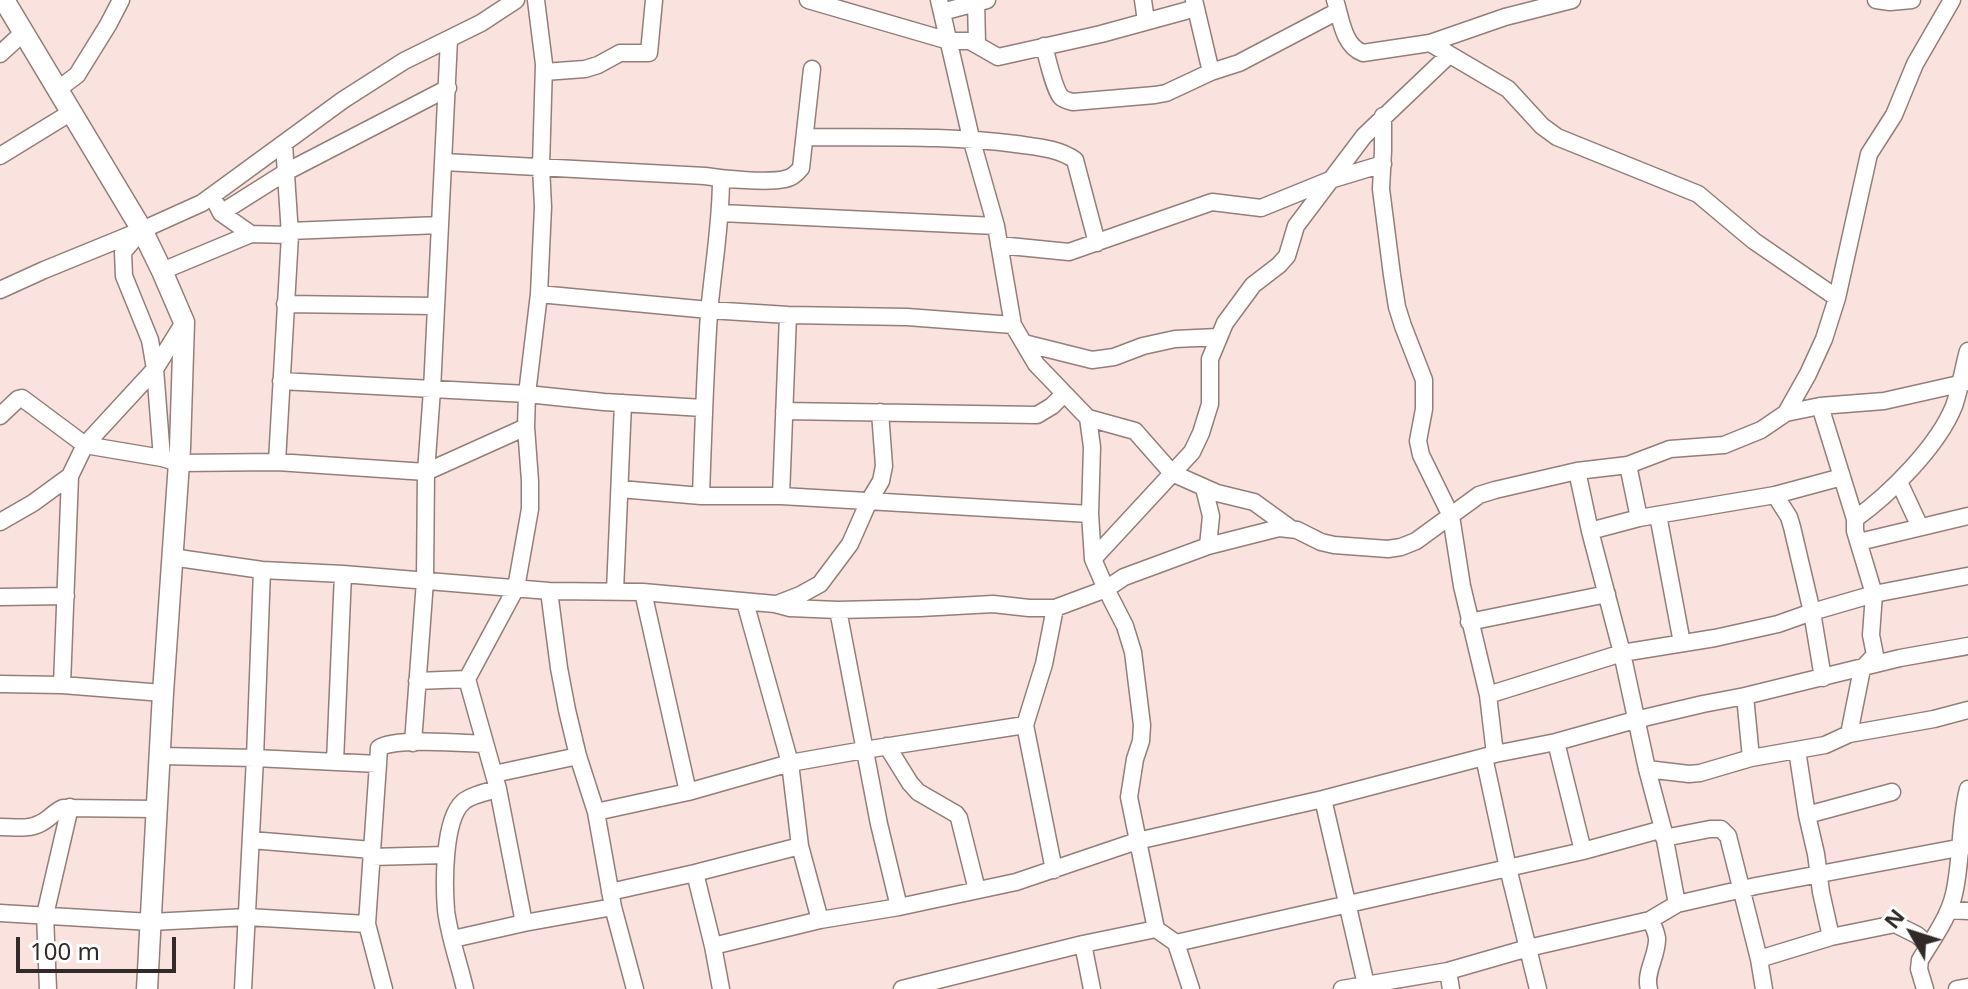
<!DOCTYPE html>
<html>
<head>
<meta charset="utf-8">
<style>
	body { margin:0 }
	#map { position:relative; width:1968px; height:989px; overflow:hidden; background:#fae3de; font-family:"Noto Sans",sans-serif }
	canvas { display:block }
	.north { position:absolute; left:1872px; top:893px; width:80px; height:80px; -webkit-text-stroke:6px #fff; paint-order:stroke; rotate:309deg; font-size:22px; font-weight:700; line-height:32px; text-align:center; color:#322a28 }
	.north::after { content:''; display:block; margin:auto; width:28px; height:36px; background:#322a28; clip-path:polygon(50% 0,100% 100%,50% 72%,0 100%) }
	.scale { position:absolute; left:16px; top:937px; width:160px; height:36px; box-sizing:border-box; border:4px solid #322a28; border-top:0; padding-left:10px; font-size:24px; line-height:28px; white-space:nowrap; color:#322a28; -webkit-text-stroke:6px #fff; paint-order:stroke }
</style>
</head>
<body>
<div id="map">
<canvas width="1968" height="989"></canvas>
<div class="north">N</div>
<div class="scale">100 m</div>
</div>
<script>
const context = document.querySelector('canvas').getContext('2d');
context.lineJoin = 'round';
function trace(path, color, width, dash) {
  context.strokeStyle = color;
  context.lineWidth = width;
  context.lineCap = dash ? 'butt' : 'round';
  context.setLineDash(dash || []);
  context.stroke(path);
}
const minor = new Path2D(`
	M808,0L949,41H970L998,57L1101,34L1196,8
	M939,0L971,138L996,226L1013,325L1036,364L1088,418L1092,447L1090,514L1093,559L1106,589L1125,626L1133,652L1142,725L1141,741L1135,759L1129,797L1156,929
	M976,0L977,44
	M1143,0L1146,21
	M1194,0L1211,72
	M1335,0C1341,18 1343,46 1363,53L1430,43L1505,17L1572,0
	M1876,0L1890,2L1912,0
	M942,12L987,0
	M1430,43L1508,89L1542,126L1557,137L1698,194L1754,241L1837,298
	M1044,46C1047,57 1054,89 1061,97C1064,100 1069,101 1073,102L1155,95L1166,93L1211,72L1239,63L1338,11
	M0,54L24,32
	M544,72L585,69L598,65L620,53H649L654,0
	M57,90L77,75L108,25L121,0
	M1383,116V151L1381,189L1392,275L1397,307L1403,326L1424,380V409L1418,441L1421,455L1451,516L1462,586L1488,695L1495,754
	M806,137C876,138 946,135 1016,144C1036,147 1058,148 1075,160L1097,243
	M0,156L70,113
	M444,162L705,176C724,179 768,183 785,179C792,178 797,173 801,168L812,69
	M217,205L221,213L251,234
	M221,213L286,172L448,88
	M721,213L996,226
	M289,231L440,225
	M140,232L123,252L124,276L150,340L155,369L162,458
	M999,245L1069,252L1212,202L1261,208L1330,180L1383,164
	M162,271L251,234L290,235
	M0,290L44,270L142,230L202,203L343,100L404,61L481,23L516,0
	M539,294L709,310L788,315L907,317L1013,325
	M285,304L435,306
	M1024,343L1092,360L1114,357L1143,346L1175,339L1218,337
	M281,381L527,394L604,402L703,408
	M1820,406L1855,519
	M784,411L1037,415L1052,406L1064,394
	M1786,413L1808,374L1824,339L1837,298L1869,154L1894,115L1915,64L1952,0
	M0,416L18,399L22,398L85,445L162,458L179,463L277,462L426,472L526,427
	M1088,418L1135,431L1172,473L1217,493L1254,502L1290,528
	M277,462L290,235L284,144
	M1628,465L1639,518
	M1577,471L1590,531L1622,653L1647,769L1663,829
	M1899,482L1920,527
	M1204,488L1211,516L1208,546
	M620,489L701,496H781L1090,514
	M1775,495L1789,517L1792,527L1812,612L1823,678
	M701,496C703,435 705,374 709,313C713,268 721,224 721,179
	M781,496L788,315
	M1658,515L1682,643
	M0,522L33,503L70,476
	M1590,531L1639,518L1775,495L1842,477
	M1859,542L1968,516
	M171,557L262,570L343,574L549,591L643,592L775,604L790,608L838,610L920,608L993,604L1029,608H1055L1106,589L1124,577L1208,546L1279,528L1297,530L1321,542L1334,545L1388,549L1401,547L1416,541L1479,495L1495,490L1577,471L1628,465L1670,449L1724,445L1761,430L1786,413L1820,406L1884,401L1968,382
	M1093,559L1192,452L1201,433L1210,404V359L1225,323L1253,285L1279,265L1287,256L1296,226L1364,136L1449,55
	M549,591L559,668L567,710L578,756L596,812L613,907L635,989
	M615,591L623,403
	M643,592L688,792
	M0,597L66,596
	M745,602L790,763L800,846L820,920
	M777,604L800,595L820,584L850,544L869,501L881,481L884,466L880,412
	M838,610L879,824L899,907
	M1469,622L1607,594
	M467,679L498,789L524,923
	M417,681L467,679L516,588L530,509V481L526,427L527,394L539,294L543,207L541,166L544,64L536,0
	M0,684L62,685L163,693
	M62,685L70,476L85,445L155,369L183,324
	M1488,695L1622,653L1715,638L1778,624L1812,612L1874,594L1967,576
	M1745,696L1900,658L1968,646
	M1849,734L1934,719L1968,710
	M1556,742L1583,851
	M413,743L425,581L426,472L432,390L449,39
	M887,746L910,783L918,792L956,814L959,818L977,890
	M1797,750L1807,815L1816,854L1821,892L1831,937L1895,924L1917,935L1929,945
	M161,756L255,758L378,764L379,748C396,737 461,743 484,744
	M1484,757L1508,868L1538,989
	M335,762L343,574
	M378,764L367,924L384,989
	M1647,769L1689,774L1700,773L1751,758L1825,745L1849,734L1862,669L1875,655L1871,635L1874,594L1855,531V519C1890,494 1938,446 1954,406C1960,389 1963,369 1968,351
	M494,774L578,756
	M1323,799L1367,989
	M596,812L688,792L790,763L864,750L1025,725
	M1807,815L1892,792
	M0,827C13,827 29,830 41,823C49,819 54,812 63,808L157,809
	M1664,838L1710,829H1721L1728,836L1759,959L1764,989
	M251,840L372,850
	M371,857L446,855
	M1054,870L1025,725L1044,664L1055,608
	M695,873L713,946L721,989
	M610,892L695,873L800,846
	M1949,910L1968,911
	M0,913L151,922L247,917L367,924
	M453,939L524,923L613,907
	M1176,943L1583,851L1663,829L1677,904
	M1083,944L1092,989
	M713,946L820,920L899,907L1016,882L1137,841L1323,799L1495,754L1556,742L1635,720L1703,704L1745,696L1751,758
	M1759,959L1831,937
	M1448,971L1451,989
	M48,989L45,915L70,807
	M243,989L255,758L262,570
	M465,989C459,963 449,936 446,910C444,885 443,820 463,802C471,795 487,792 498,789
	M902,989L1083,944L1156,929L1176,943L1191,989
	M1342,989L1448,971L1528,948L1650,920L1677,904L1756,886L1968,846
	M1649,989C1644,973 1658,955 1657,938C1656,932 1653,925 1650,920
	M1925,989L1919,969L1920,960C1932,940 1949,917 1954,894C1962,860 1959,824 1968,789
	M1957,989L1968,987`);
const major = new Path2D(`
	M4,0L142,230L162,271L184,322L180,448L163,693L147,989`);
trace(minor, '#937e7a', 19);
trace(major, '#937e7a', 23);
trace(minor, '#fff', 16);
trace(major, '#fff', 20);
</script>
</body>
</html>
